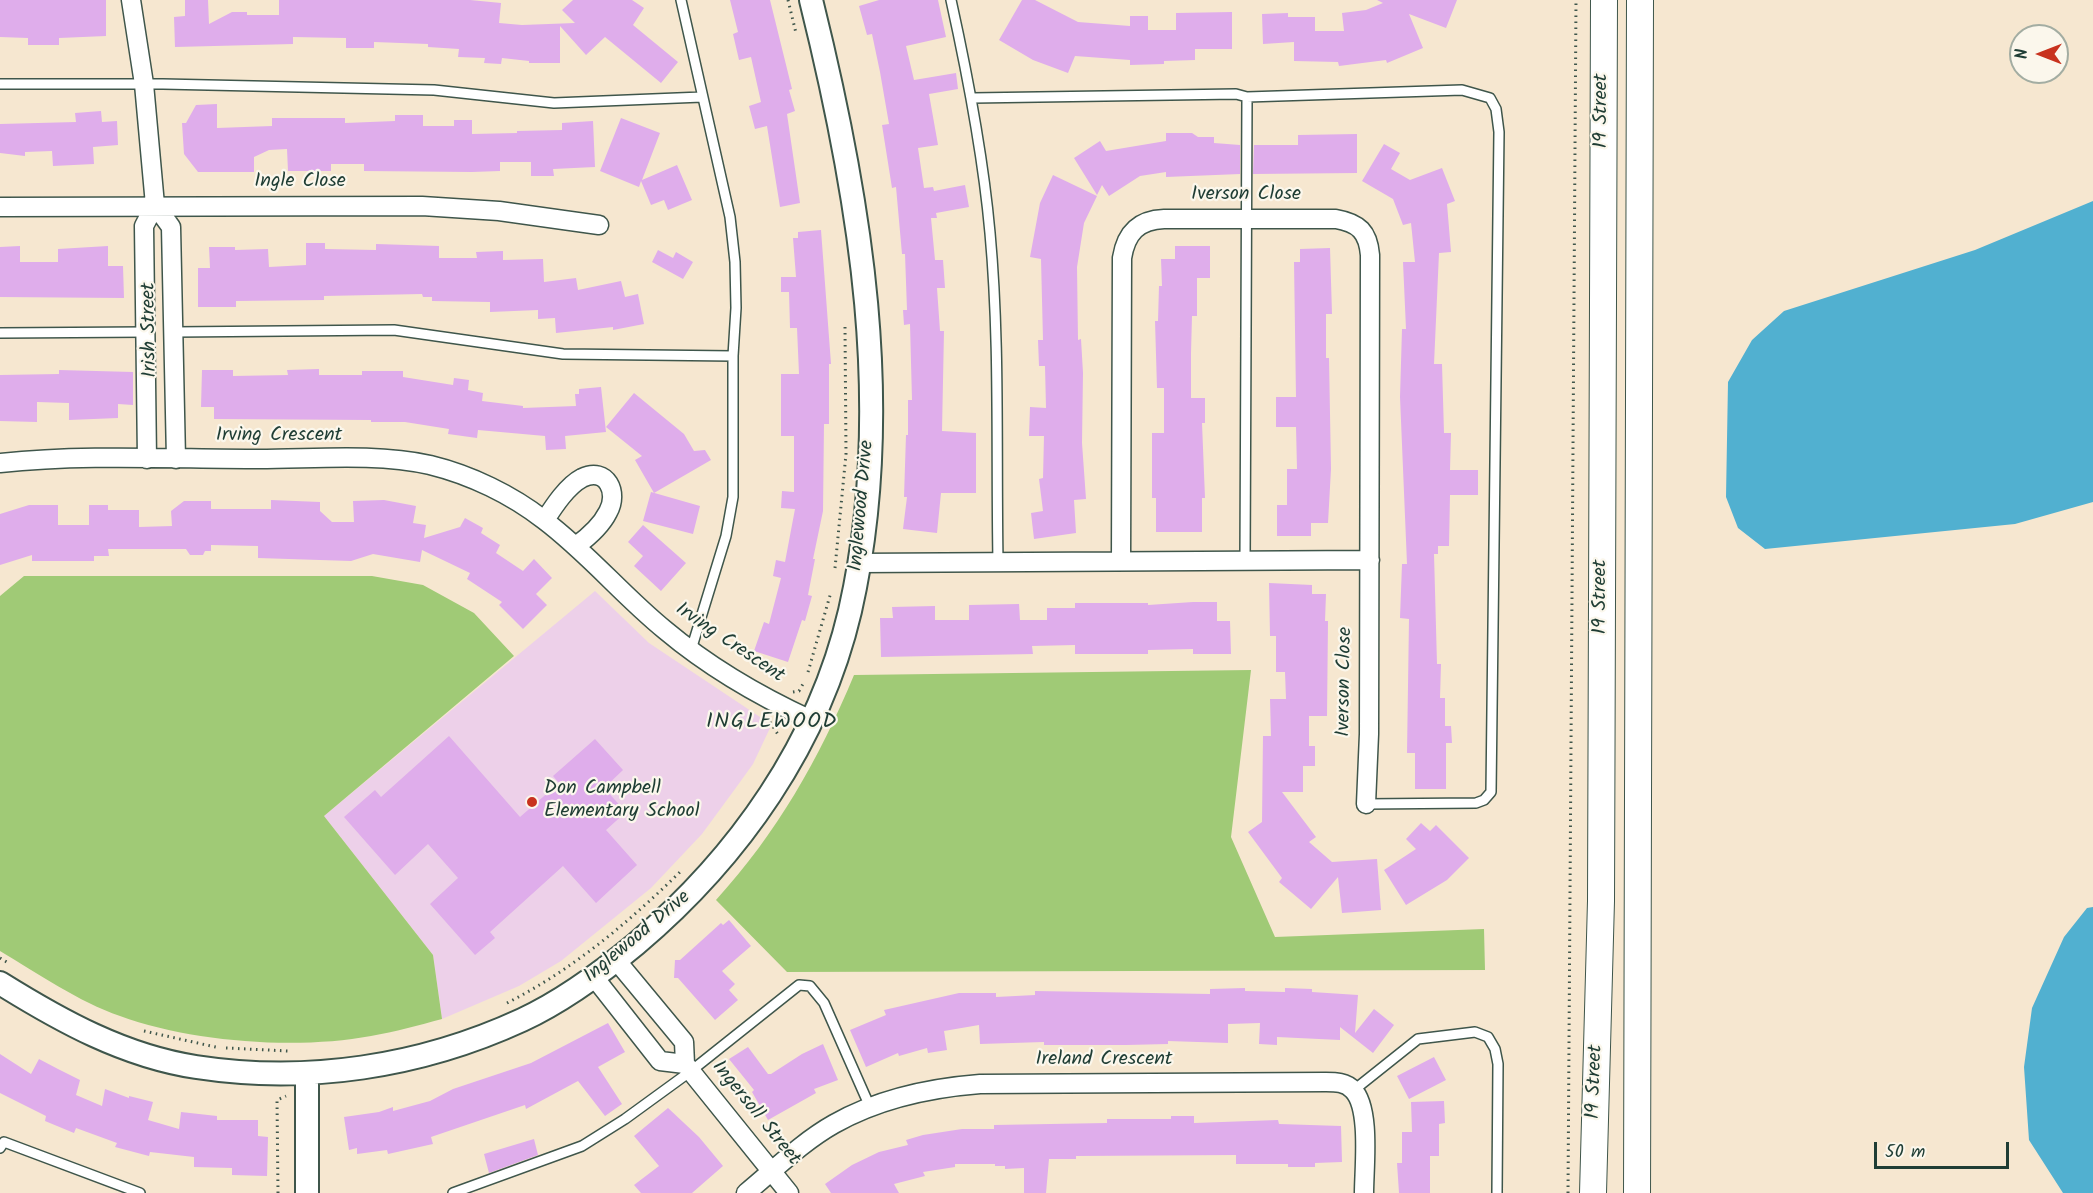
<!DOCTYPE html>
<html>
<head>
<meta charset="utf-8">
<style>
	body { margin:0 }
	#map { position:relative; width:2093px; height:1193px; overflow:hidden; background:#f6e7d0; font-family:Kalam,sans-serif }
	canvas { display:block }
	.north { position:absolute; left:2009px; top:24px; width:60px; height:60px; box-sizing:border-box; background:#fbf7ec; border:2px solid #a3ada2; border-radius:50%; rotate:270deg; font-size:16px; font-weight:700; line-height:24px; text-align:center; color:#1f3d34 }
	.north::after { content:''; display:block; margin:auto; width:21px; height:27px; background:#c8321e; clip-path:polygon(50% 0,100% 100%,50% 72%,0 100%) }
	.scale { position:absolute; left:1874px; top:1142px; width:135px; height:27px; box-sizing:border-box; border:3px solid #1f3d34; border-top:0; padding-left:8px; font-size:18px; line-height:21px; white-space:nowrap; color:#1f3d34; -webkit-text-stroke:4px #fbf7ec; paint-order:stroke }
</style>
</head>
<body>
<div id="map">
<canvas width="2093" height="1193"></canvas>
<div class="north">N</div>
<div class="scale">50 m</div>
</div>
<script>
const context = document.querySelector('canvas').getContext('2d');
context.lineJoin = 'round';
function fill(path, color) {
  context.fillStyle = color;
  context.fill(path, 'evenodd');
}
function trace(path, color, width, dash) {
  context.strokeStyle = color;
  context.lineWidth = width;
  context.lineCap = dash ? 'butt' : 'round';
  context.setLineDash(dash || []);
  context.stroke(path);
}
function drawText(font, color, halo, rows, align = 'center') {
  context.font = font + ' Kalam,sans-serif';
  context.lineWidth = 4.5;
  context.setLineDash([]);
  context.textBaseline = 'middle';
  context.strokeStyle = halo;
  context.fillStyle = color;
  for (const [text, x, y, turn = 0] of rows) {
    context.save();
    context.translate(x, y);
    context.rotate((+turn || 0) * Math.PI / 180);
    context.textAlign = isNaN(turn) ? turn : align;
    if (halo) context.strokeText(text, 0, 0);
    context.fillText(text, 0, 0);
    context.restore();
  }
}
const built = new Path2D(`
	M595,591L649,643L766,721L770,728L753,764L735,789L702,834L651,888L561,961L519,986L442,1019L433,955L324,816Z`);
const green = new Path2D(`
	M24,576H372L423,585L474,613L514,656L324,816L433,955L442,1019C419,1025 395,1032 371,1036C296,1050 191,1042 120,1016C79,1002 37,973 0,951V596Z
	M1251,670L1231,837L1275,937L1484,929L1485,970L787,972L716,900C777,833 819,759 854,675Z`);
const water = new Path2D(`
	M2093,201V502L2015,524L1765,549L1738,528L1726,497L1728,382L1752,340L1784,311L1975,250Z
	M2093,907V1193H2063L2029,1140L2024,1067L2032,1008L2064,937L2087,908Z`);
const building = new Path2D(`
	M0,0H106V36L59,38V45H28V38L0,37Z
	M185,0H208L209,24L232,12H247V15H279V0H470L501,3L499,23L522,25L575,23L562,10L573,0H632L644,8L633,25L678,62L661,83L605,37L586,55L560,26V63H529V61L502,58L501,64L484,63L485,58L458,57L459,49L428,47V44L374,42V48H346V38L293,37V44L175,47L174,17L185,16Z
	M730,0H770L792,89L789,90L795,111L787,114L800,203L780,207L767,126L755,129L749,106L761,102L751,57L739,60L733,34L738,32Z
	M879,0H938L946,37L906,46L914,80L956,73L958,89L929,94L938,145L918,148L924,188L933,187L934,191L965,185L969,207L936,213L937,218H931L935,260H943L945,288H937L940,331H944L942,431L976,433V493H941L937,533L903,529L907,497H904L906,435H908V400H912L910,324L904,325L903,310H907L905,254H902L896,187L892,188L882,125L889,124L880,72L872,34L867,35L859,6Z
	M1022,0H1035L1078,22L1130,26V16H1148V30H1176V13L1232,12V49H1195V60L1164,61V64L1130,65V60L1075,56L1068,73L1033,60L999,40Z
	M1377,0H1457L1446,28L1409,14L1423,48L1387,63L1386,60L1339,66L1338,62L1294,61V42L1263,44L1262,14L1288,13V17H1315V31H1344L1342,13L1366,10L1383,3Z
	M217,104V128L272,126V118H345V123L395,121V115H423V126H454V120H472V134L517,133V131L562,130V123L593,121L595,167L553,169L554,176H531V162H500V171L472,172L364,171V164H331V171H288L287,149L269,150L254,157V172H198L184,154L182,123H186L196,105Z
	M101,111L102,122L117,121L118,145L93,147L94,164L53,166L52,151L25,152V156L0,153V124L76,122L75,113Z
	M621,118L660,133L642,180L677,165L692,200L668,210L664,200L651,205L641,181L639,187L600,171Z
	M1166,133H1192L1198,137H1214V143L1240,145V174L1166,177V172L1140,176L1109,196L1102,185L1097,195L1074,158L1100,141L1106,151L1166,141Z
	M1357,134V173L1253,174L1254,145H1298V135Z
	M1384,144L1400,153L1391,169L1410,180L1442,168L1455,201L1447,204L1451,252L1439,253L1434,364H1442L1444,433H1451L1450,470H1478V495H1450L1449,546H1438V554H1434L1437,664H1441L1440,698H1445V726H1451L1452,743H1446V789H1415V753H1407L1409,619L1400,618L1402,564H1407L1400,397L1402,329H1406L1403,262H1415L1411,223L1403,225L1393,199L1362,181Z
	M1053,175L1097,196L1084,223L1077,267L1078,340L1081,339L1083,373L1082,443L1086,499L1074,500L1076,533L1034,539L1031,513L1043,511L1039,479L1043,478L1044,436H1029L1030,407L1046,408L1045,366H1039L1038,340H1043L1041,259L1030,257L1040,203Z
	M821,230L831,364H829V424H824L823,511L813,559H815L808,595L812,596L805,621L802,620L788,662L754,651L764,622L769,624L781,578L773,576L776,560L785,562L795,509L781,508L782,491L794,492V436H781V374H799L797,328H790L789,292H781V277H796L793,238H798V232Z
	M306,243H325V249L376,250V244L439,246V258H477L476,252L503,251V260L543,259L544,282L576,278L578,290L621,281L625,297L638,294L644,324L613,330V327L556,333L555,318L538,319V310L490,312V302L432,301V297H423L422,294L324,296V300L236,301V307H198V268H210L209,247H235V250L268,249L269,267L306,265Z
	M20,246V262H58V249L108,246V266H123L124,298L0,297V247Z
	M1175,246H1210V278H1197V316H1192L1191,353V398H1205V423H1202L1205,498H1202V532H1156V498H1152V433H1164V388H1157L1155,321H1158L1159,286H1162L1161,259H1175Z
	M1330,248L1332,314H1326V358H1329L1331,469L1328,523H1311V536H1277V505H1287V469H1297L1296,427H1276V397H1296L1294,262H1300V249Z
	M658,250L673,258L676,252L693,262L683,279L652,262Z
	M319,369V375H362V371H403V377L453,385L454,378L469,380L468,390L483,393L482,401L523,406V408L576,406L575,394H579V389L601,387L606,432L565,436L566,449L546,450L545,436L478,430L477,438L448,434L449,429L405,422H371V420L214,419V407H201L202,370H233V376L288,375L287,370Z
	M59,370L133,372V405L118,404V418L69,420V403L37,402V422L0,421V375L59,374Z
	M634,393L684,434L694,451L705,450L711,460L654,493L635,460L642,456L606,427Z
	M651,492L700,506L693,534L643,521Z
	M271,500L320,502V511L332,522H354L353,501L384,500L416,506L413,523L426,525L424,538L460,527L465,518L483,528L481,533L500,545L496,553L523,571L534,559L552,578L536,594L547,605L523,629L499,605L502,602L467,579L470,573L422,550L420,562L373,554L351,561L258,558V546L211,545V551H205L203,555H190L186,549H108L109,556H94V561H32V555L0,565V514L29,505H58V525H89V505H108V510H139V527L172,526L171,511L184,501H211V509H271Z
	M643,525L686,563L661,591L634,566L643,556L628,542Z
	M1269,583L1312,585V594H1326L1325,621H1328L1327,716H1309V746H1315V766H1303V792H1282L1316,837L1309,842L1332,862L1377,859L1381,910L1342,913L1338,877L1311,909L1279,882L1282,878L1248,832L1262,822L1263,736H1271L1270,699H1286L1285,672H1276V636H1270Z
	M1193,602H1217V621H1230L1231,654H1193V649L1148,650V654H1075V645L1032,646L1033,654L881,657L880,618H893L892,607L935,606V620H969V605L1019,604L1020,620H1047V608H1075V603H1148V605Z
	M449,736L520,817L559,783L553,776L595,739L623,770L604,788L626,812L606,830L637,865L596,903L563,866L490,932L495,938L475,955L430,904L458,878L428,844L395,875L344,817L375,790L381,797Z
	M1421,823L1430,831L1436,825L1469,858L1447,880L1406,905L1384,870L1416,849L1406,839Z
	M729,920L751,946L722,971L735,984L729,990L738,1000L715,1020L678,978H674L675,960H680L721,923L723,925Z
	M1245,988V991L1285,992V988L1312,989V992L1358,995L1355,1033L1374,1009L1394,1025L1373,1053L1340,1027V1040L1277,1037V1045L1259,1044L1260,1023L1228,1024V1043L1168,1041V1044L1126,1045H1044V1042L980,1044L979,1025L944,1031L947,1050L928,1053L927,1048L899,1056L898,1053L866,1067L850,1030L886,1015L884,1010L959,993H996V997L1035,995V991L1210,994V989Z
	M608,1023L625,1052L598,1067L622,1104L605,1116L578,1081L526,1109L525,1105L431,1137L433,1144L388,1154L387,1150L357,1154V1148L349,1150L344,1117L379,1112L393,1107V1111L430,1101L453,1089L531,1063Z
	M823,1044L838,1080L814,1089L816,1093L768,1120L752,1092L754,1090L729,1059L748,1047L768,1074H771L802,1054Z
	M0,1054L31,1074L39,1059L58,1069L80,1080L76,1095L102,1106L105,1089L129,1098V1096L153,1102L148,1120L179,1129L181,1112L217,1116V1120H258V1136L268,1137L267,1176L232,1175V1168L194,1167V1157L150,1152L149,1156L115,1147L117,1143L76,1128L74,1133L45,1121L46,1116L0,1093Z
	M1434,1057L1446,1080L1409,1099L1397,1076Z
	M1444,1101L1445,1123L1439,1124V1156H1430V1193H1399L1397,1163H1402V1132H1412L1411,1102Z
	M668,1108L699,1137L723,1166L692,1193H641L634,1185L659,1166L634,1136Z
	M1171,1116H1194V1123L1278,1120L1279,1124L1341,1126L1342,1162L1315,1163V1167H1288V1164H1236V1155L1076,1156V1159H1049L1046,1193H1024V1168L1005,1169V1166H995V1164H955V1167L923,1172L925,1176L894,1184L899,1193H831L825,1184L852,1165L879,1152L908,1145L906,1140L923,1135L962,1129H994V1125L1107,1123V1119H1171Z
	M534,1139L538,1155L489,1173L484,1154Z`);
const path = new Path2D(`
	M788,0L796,33
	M835,568L846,454L845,326
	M808,672L831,592
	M793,692L799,691L803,684
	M770,722L779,736
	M0,958L10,964
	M507,1003C572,970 628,923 680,872
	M144,1031L220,1048
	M226,1048L288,1051
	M278,1193L277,1100L286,1096
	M1568,1193L1576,0`);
const service = new Path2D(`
	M681,0L730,217L735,262L736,308L733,356V497L726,536L691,650
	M951,0C968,77 983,154 990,233C1000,342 996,452 998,561
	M0,84H163L434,90L554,103L702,97
	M973,98L1236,94L1247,97L1462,90L1490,98L1496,109L1499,132L1491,792L1484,800L1476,803L1366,804
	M175,332L394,330L563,354L733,356
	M0,333L146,332
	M1245,561L1247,97
	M1354,1090L1418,1039L1475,1032L1488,1037L1495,1049L1498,1064L1497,1193
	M0,1148L4,1142L140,1193
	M453,1193L582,1146L625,1119L691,1071L799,985L810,986L824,1003L870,1107`);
const minor = new Path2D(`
	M131,0L144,84L155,205L171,227L176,459
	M0,207L422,206L499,211L599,225
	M147,459L144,226L155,205
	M0,463C85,454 173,459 259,459C315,459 375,453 430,465C471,475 512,495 544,520C588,553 623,596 665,630C709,667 759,696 811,720
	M545,520C554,506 567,486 582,478C607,466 619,493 608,512C601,526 587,538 576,546
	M1121,561L1122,258C1126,233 1138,220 1164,219H1336C1359,223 1368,232 1370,255L1369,734L1366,804
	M859,563L1370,560
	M616,960L684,1042L685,1064L789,1193
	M594,977L660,1061L685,1064
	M746,1193C774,1170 802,1142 834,1124C878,1099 929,1088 980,1084L1326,1082C1335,1082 1346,1082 1353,1090C1371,1108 1364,1168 1364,1193`);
const tertiary = new Path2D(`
	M0,983C61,1021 124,1056 196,1067C307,1084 420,1067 522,1020C563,1001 601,973 636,944C739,857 819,743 850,611C896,409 860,197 811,0
	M307,1075V1193`);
const secondary = new Path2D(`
	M1593,1193L1601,901L1604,0
	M1637,1193L1640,0`);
const markers = [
	[532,802,6,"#c8321e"]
];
const streetNames = [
	["19 Street",1603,111,-90],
	["Ingle Close",300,183],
	["Iverson Close",1246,196],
	["Irish Street",151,330,-91],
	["Irving Crescent",279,437],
	["Inglewood Drive",863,506,-85],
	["19 Street",1602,597,-90],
	["Irving Crescent",729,644,34],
	["Iverson Close",1346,682,-89],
	["Inglewood Drive",638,938,-40],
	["Ireland Crescent",1104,1061],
	["19 Street",1596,1082,-88],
	["Ingersoll Street",755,1114,51]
];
const poiNames = [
	["Don Campbell",544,790],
	["Elementary School",544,813]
];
const quarterNames = [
	["INGLEWOOD",772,723]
];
fill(built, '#edd0e9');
fill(green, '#a0ca76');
fill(water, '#51b0d0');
fill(building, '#dfadeb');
trace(service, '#3f564b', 12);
trace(minor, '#3f564b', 21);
trace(tertiary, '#3f564b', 26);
trace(secondary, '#3f564b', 28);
trace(path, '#3f564b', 3, [1.5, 4.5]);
trace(service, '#fff', 9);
trace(minor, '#fff', 18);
trace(tertiary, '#fff', 22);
trace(secondary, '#fff', 26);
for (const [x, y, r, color] of markers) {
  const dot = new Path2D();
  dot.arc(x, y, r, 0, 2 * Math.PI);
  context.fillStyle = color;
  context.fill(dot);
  trace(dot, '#fbf7ec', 2);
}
drawText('20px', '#1f3d34', '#fbf7ec', streetNames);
drawText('20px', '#1f3d34', '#fbf7ec', poiNames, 'left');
context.letterSpacing = '1.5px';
drawText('22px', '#1f3d34', '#fbf7ec', quarterNames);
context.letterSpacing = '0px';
</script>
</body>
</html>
